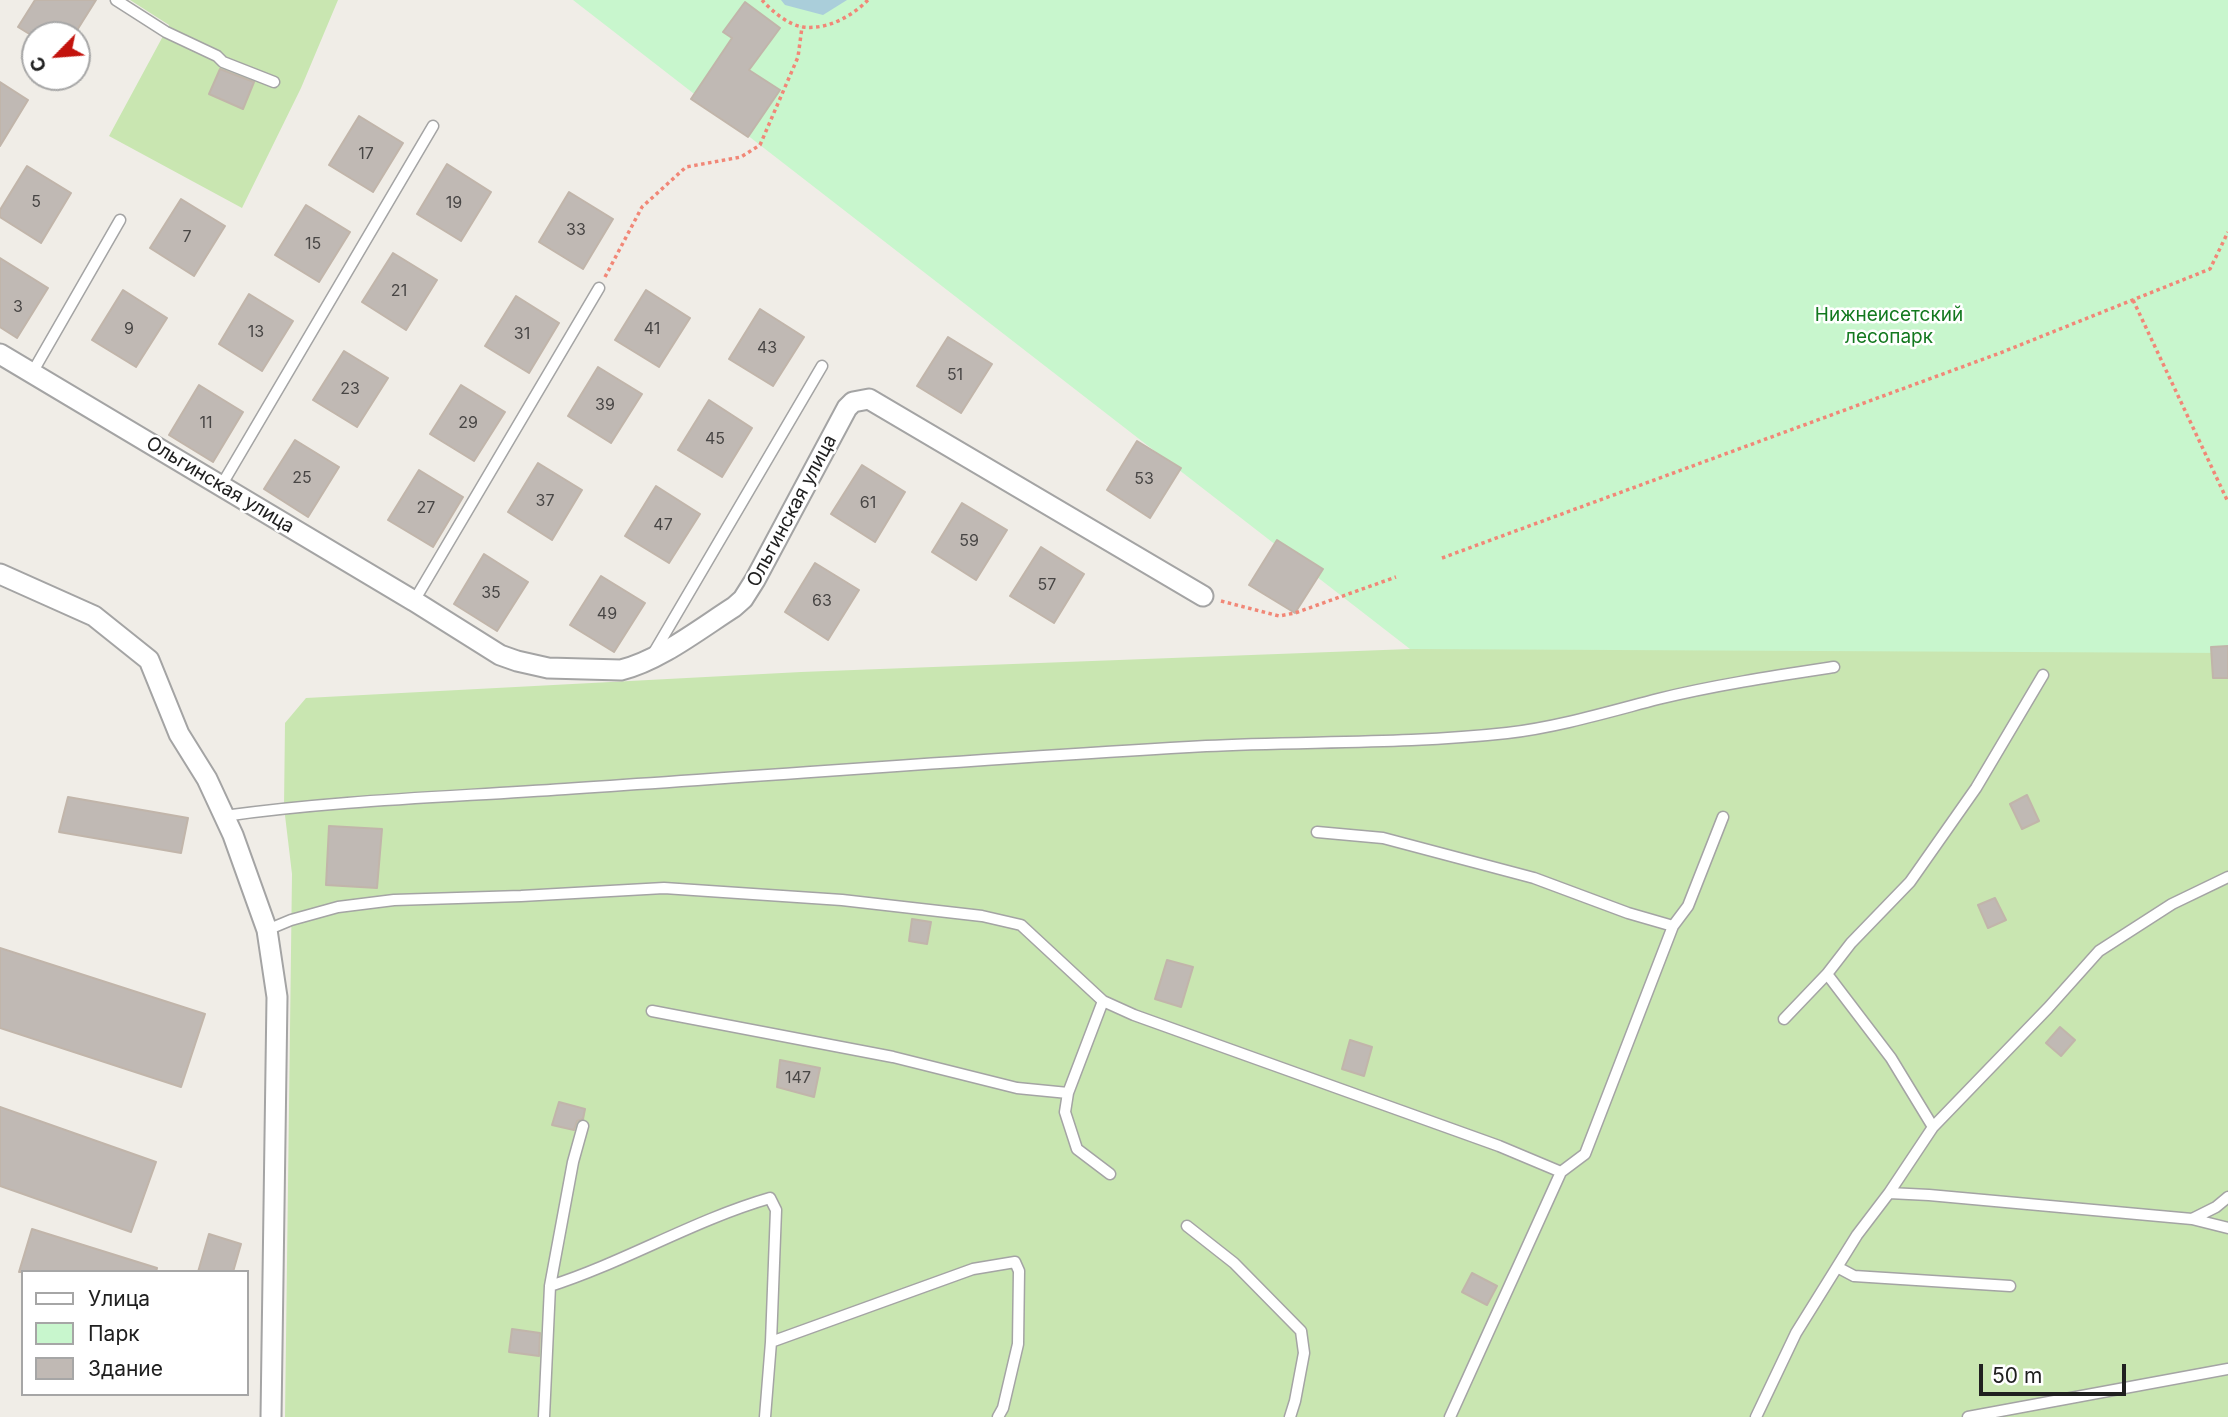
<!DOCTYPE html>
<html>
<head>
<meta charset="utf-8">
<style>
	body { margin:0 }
	#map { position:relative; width:2228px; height:1417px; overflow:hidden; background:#f0ede7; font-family:Inter,sans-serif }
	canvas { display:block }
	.legend { position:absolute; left:21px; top:1270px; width:228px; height:126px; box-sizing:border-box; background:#fff; border:2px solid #a6a6a6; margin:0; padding:9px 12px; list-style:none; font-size:21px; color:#202020 }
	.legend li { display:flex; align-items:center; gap:14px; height:35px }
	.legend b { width:35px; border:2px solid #a6a6a6 }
	.north { position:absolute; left:21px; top:21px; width:70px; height:70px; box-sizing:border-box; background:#fff; border:2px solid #a6a6a6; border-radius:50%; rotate:245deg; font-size:19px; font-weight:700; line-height:28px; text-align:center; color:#202020 }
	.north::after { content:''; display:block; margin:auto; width:24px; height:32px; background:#c3130d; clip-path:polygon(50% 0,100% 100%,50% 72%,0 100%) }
	.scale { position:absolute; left:1979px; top:1364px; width:147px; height:32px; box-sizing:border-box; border:4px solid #202020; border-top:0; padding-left:9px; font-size:21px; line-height:24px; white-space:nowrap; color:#202020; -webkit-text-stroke:5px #fff; paint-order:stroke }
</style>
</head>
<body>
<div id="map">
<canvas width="2228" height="1417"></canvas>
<ul class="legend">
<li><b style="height:9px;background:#fff"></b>Улица</li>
<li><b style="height:19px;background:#c8f6cd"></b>Парк</li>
<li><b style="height:19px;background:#c0b9b4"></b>Здание</li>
</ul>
<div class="north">С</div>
<div class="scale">50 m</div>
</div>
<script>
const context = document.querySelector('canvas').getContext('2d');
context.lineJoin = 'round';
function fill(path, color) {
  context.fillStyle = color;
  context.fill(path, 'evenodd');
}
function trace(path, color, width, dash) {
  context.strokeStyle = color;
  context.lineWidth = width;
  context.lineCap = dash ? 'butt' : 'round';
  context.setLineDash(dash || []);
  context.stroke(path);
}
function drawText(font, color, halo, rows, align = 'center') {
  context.font = font + ' Inter,sans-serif';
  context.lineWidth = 5;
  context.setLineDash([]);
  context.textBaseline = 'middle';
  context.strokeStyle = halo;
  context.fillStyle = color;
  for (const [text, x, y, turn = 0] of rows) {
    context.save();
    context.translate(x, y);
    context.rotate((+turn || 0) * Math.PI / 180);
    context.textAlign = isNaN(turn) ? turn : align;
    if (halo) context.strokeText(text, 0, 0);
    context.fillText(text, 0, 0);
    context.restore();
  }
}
const grass = new Path2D(`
	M130,0H338L301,88L242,208L109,136L169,25Z
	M1966,589L2228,621V1417H285L292,874L284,807L285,723L306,698L801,672L1410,649Z`);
const park = new Path2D(`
	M573,0H2228V653L1410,649Z`);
const water = new Path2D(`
	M781,0H847L823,15L785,5Z`);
const building = new Path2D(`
	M35,0H96L74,35H31L18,27Z
	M745,2L780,28L749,70L780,90L748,137L691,99L732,38L723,32Z
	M220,69L254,82L243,109L209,94Z
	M0,82L28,100L0,146Z
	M359,116L403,143L373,192L329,165Z
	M447,164L491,192L461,241L417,214Z
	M27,166L71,193L41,243L0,217V210Z
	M569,192L613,219L583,269L539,242Z
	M181,199L225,226L194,276L150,248Z
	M306,205L350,232L319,282L275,255Z
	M393,253L437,280L406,330L362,302Z
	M0,258L48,288L17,338L0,327Z
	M123,290L167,318L136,367L92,340Z
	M646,290L690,318L659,367L615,340Z
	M249,294L293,321L262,371L219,344Z
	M516,296L559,323L529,373L485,346Z
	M760,309L804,337L773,386L729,359Z
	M948,337L992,364L961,413L917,386Z
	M344,351L388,378L357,427L313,400Z
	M598,367L642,394L611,443L568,416Z
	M199,385L243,412L213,462L169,435Z
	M461,385L505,412L474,461L430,434Z
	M709,400L752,428L722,477L678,450Z
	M295,440L339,467L308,517L264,489Z
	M1137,441L1181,468L1150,518L1107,490Z
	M538,463L582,490L552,540L508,512Z
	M862,465L905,492L875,542L831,514Z
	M419,470L463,497L433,547L388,520Z
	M656,486L700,514L669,563L625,536Z
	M962,503L1007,530L976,580L932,552Z
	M1277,540L1323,569L1295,613L1249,585Z
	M1041,547L1084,574L1054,623L1010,596Z
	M484,554L528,582L497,631L454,604Z
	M815,563L859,590L828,640L785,612Z
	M601,576L645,603L614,652L570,625Z
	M2228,646V678H2213L2211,647Z
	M2027,795L2039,821L2022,829L2010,804Z
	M68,797L188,818L181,853L59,832Z
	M329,826L382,829L377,888L326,885Z
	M1995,898L2006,920L1988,928L1978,905Z
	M912,919L931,922L927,944L909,941Z
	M0,948L205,1014L181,1087L0,1028Z
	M1167,960L1193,967L1181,1007L1155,999Z
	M2060,1027L2075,1040L2061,1056L2046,1043Z
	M1350,1040L1372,1047L1364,1076L1342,1069Z
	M780,1060L820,1068L814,1097L777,1087Z
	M559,1102L585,1109L583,1119L577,1121L574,1130L552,1125Z
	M0,1107L156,1162L131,1232L0,1186Z
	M32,1229L157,1268L156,1272H19Z
	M209,1234L241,1244L233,1272H198Z
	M1472,1273L1497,1286L1487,1305L1462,1292Z
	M512,1329L540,1333L539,1356L509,1352Z`);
const path = new Path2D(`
	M762,0C772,11 788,25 803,27C828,30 852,16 868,0
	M605,277L642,207L686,167L741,157L760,145L798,57L802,27
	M2133,300L2228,502
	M1442,558L2000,353L2210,269L2228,232
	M1221,601L1279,616L1295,613L1396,577`);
const service = new Path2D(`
	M116,0L166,32L217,56L223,62L274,82
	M32,373L120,220
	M221,486L433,126
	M414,601L599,288
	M653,654L822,366
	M224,816C338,800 451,797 565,789C779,775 992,758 1206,746C1306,741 1407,744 1507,733C1558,727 1608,712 1658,699C1715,685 1775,676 1834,667
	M1317,832L1383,838L1534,878L1628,913L1673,926
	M267,930L291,920L338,907L394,900L521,896L664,888L842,900L982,916L1021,925L1103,1001L1134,1015L1499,1146L1561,1172
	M1827,974L1891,1058L1933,1127
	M1103,1001L1068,1093L1065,1112L1077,1149L1110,1174
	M652,1011L893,1057L1017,1088L1068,1093
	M1784,1019L1827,974L1851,943L1910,882L1976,788L2043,675
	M1889,1193L1933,1127L2048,1008L2099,951L2172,904L2228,877
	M2192,1219L2216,1207L2228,1197
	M1187,1226L1234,1263L1301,1331L1304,1353L1295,1401L1290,1417
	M1837,1267L1854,1276L2010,1286
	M550,1286C625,1262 694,1220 770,1198L776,1210L771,1342L765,1417
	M771,1342L973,1269L1015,1262L1019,1271L1018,1344L1003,1408L998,1417
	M544,1417L550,1286L573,1162L583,1126
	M1450,1417L1561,1172L1585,1154L1673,926L1688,906L1723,817
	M1756,1417L1796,1333L1857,1235L1889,1193L1929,1195L2192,1219L2228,1228
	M1968,1417L2228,1369`);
const minor = new Path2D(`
	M0,354L414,601L500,655L517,661L548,668L621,670C659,661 701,628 734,607L743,599L755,580L847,408L853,402L869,399L1203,596
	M0,574L94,616L149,660L179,734L207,779L233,835L267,930L277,997L271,1417`);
const numberNames = [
	["17",366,154],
	["5",36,202],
	["19",454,203],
	["33",576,230],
	["7",187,237],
	["15",313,244],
	["21",399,291],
	["3",18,307],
	["9",129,329],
	["41",652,329],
	["13",256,332],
	["31",522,334],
	["43",767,348],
	["51",955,375],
	["23",350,389],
	["39",605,405],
	["11",206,423],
	["29",468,423],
	["45",715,439],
	["25",302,478],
	["53",1144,479],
	["37",545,501],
	["61",868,503],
	["27",426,508],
	["47",663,525],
	["59",969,541],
	["57",1047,585],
	["35",491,593],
	["63",822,601],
	["49",607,614],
	["147",798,1078]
];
const parkNames = [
	["Нижнеисетский",1889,315],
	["лесопарк",1889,337]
];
const streetNames = [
	["Ольгинская улица",220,485,31],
	["Ольгинская улица",792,511,-62]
];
fill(grass, '#c9e6b1');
fill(park, '#c8f6cd');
fill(water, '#aaceda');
fill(building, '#c0b9b4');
trace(building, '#c1b5aa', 2);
trace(service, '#a4a4a4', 13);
trace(minor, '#a4a4a4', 23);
trace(path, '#f18777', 3.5, [3.5, 3.5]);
trace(service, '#fff', 10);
trace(minor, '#fff', 19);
drawText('16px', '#484645', null, numberNames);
drawText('19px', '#13791f', '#fff', parkNames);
drawText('19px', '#202020', '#fff', streetNames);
</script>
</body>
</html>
